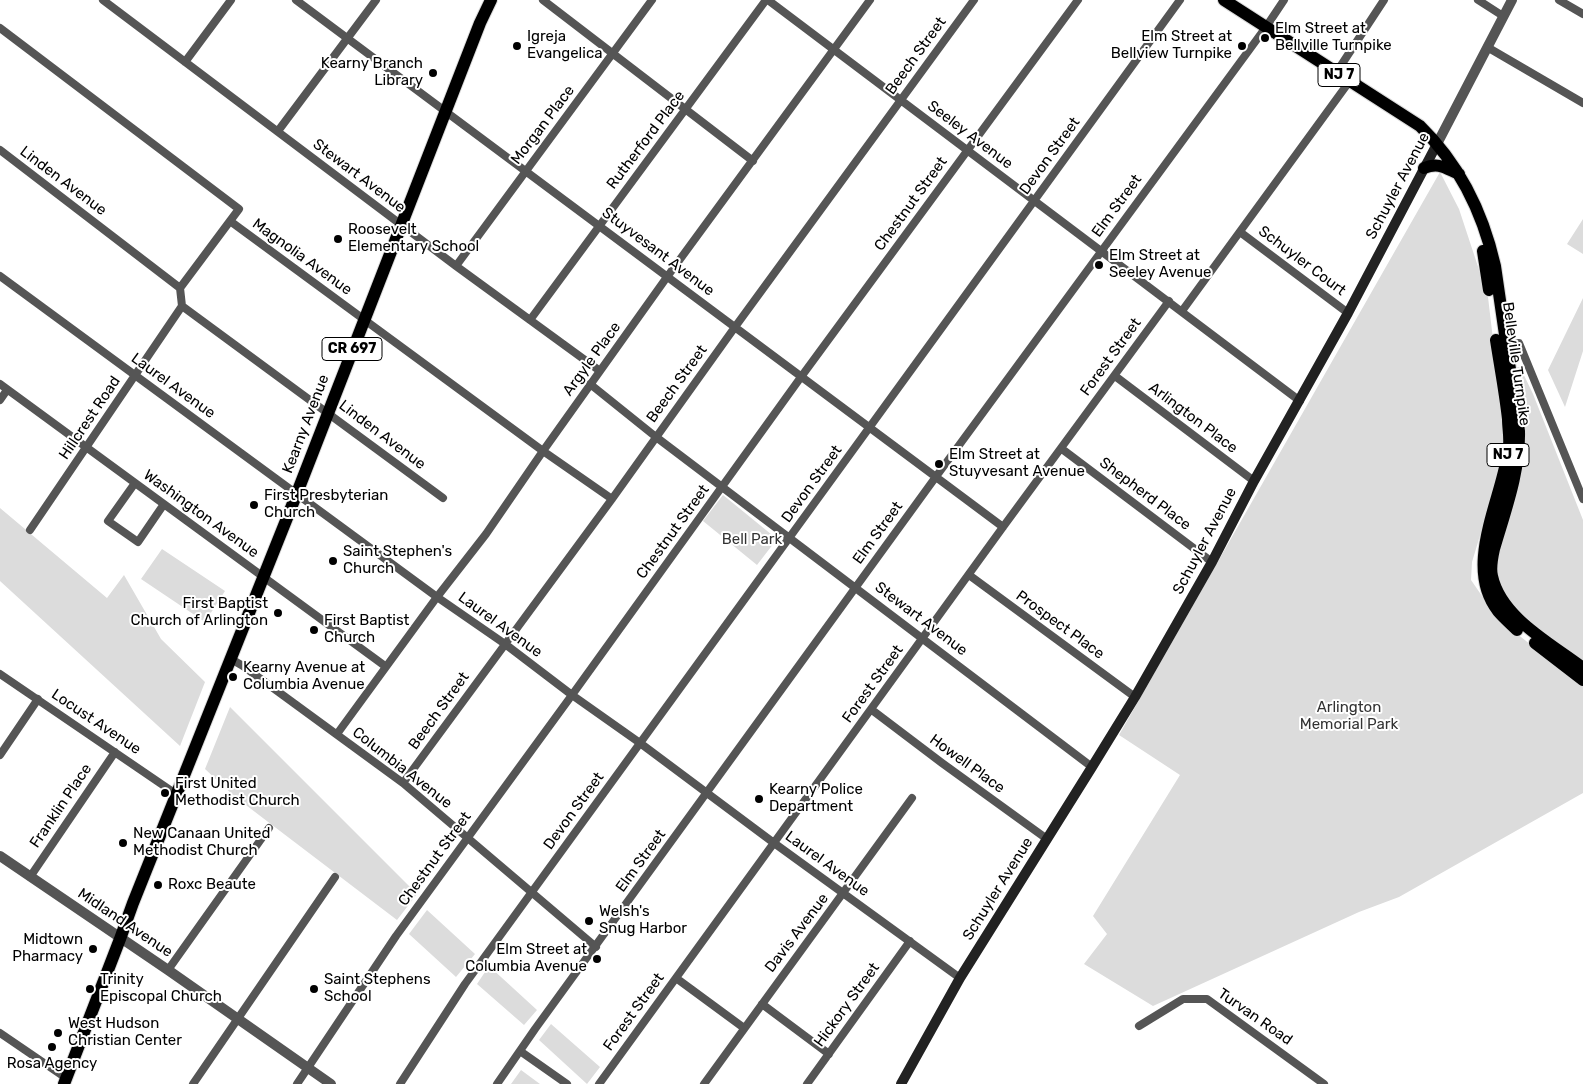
<!DOCTYPE html>
<html>
<head>
<meta charset="utf-8">
<style>
	body { margin:0 }
	canvas { display:block; background:#fff }
</style>
</head>
<body>
<canvas width="1583" height="1084"></canvas>
<script>
const context = document.querySelector('canvas').getContext('2d');
context.lineJoin = 'round';
function fill(path, color) {
  context.fillStyle = color;
  context.fill(path, 'evenodd');
}
function trace(path, color, width, dash) {
  context.strokeStyle = color;
  context.lineWidth = width;
  context.lineCap = dash ? 'butt' : 'round';
  context.setLineDash(dash || []);
  context.stroke(path);
}
function drawText(font, color, halo, rows, align = 'center') {
  context.font = font + ' Rubik,sans-serif';
  context.lineWidth = 4;
  context.setLineDash([]);
  context.textBaseline = 'middle';
  context.strokeStyle = halo;
  context.fillStyle = color;
  for (const [text, x, y, turn = 0] of rows) {
    context.save();
    context.translate(x, y);
    context.rotate((+turn || 0) * Math.PI / 180);
    context.textAlign = isNaN(turn) ? turn : align;
    if (halo) context.strokeText(text, 0, 0);
    context.fillText(text, 0, 0);
    context.restore();
  }
}
const green = new Path2D(`
	M1440,172L1459,209L1488,297L1505,441L1503,459L1472,562L1471,580L1493,612L1521,637L1583,686V793L1399,897L1359,912L1153,1006L1084,964L1107,934L1093,916L1180,775L1119,735Z
	M1583,219V254L1567,244Z
	M1583,298V351L1565,407L1548,370Z
	M1520,367L1533,394L1583,520V664C1552,641 1512,618 1498,580C1496,574 1496,567 1495,561L1514,368Z
	M723,495L777,539L757,565L703,521Z
	M0,508L107,598L124,575L161,639L205,682L180,746L0,581Z
	M162,549L225,591L205,622L141,579Z
	M230,707L417,894L397,920L234,796L205,769Z
	M427,910L475,954L456,977L409,934Z
	M489,966L537,1010L524,1025L477,984Z
	M551,1024L600,1067L587,1084L539,1040Z
	M521,1070L540,1084H511Z`);
const minor = new Path2D(`
	M103,0L456,266L600,371
	M296,0L1003,527
	M543,0L753,161
	M768,0L1300,401
	M1478,0L1503,16
	M1559,0L1583,14
	M0,28L239,209L230,221L543,451L612,499
	M1487,47L1583,103
	M185,62L231,0
	M1336,73L1384,0
	M278,131L376,0
	M0,150L180,288
	M1240,232L1348,313
	M456,266L652,0
	M0,276L437,597L505,644L572,695L640,743L774,843L960,978
	M182,306L443,498
	M1182,311L1349,82
	M530,320L766,0
	M1506,344L1519,343L1583,499
	M1115,376L1254,481
	M0,384L385,666
	M590,384L656,437L1092,767
	M0,400L7,390
	M1062,449L1212,562
	M135,483L108,521L138,542L164,504
	M30,530L182,306L180,288L230,221
	M969,575L1135,697
	M231,659L243,666L403,783L596,947
	M0,674L176,794
	M872,710L942,763L1047,839
	M337,734L437,597L486,534L543,451L667,277L870,0
	M0,755L38,699
	M403,783L612,499L735,327L974,0
	M30,877L115,752
	M168,970L269,828
	M676,978L744,1028
	M762,1004L829,1054
	M1139,1026L1183,999H1207L1324,1084
	M0,1033L66,1078
	M520,1051L567,1084
	M193,1084L335,877
	M297,1084L396,936L572,695L801,377L1078,0
	M400,1084L465,984L1180,0
	M497,1084L535,1029L935,478L1266,27L1284,0
	M599,1084L1003,527L1169,301
	M704,1084L912,798
	M807,1084L910,941`);
const tertiary = new Path2D(`
	M1437,144L1512,0
	M0,856L168,970L331,1084`);
const secondary = new Path2D(`
	M901,1084L960,978L1092,767L1135,697L1212,562L1254,481L1348,313L1437,144`);
const primary = new Path2D(`
	M1224,0L1420,126C1459,164 1483,213 1495,266L1519,431C1520,472 1505,511 1494,549C1492,558 1490,568 1492,576C1501,618 1552,644 1583,668
	M1424,168C1439,162 1445,168 1459,174
	M1483,251L1489,290
	M1496,340C1500,366 1505,392 1508,419C1508,428 1510,437 1509,446C1504,496 1462,565 1498,611C1504,618 1511,624 1517,630
	M1535,643L1583,680
	M64,1084L120,939L133,903L297,493L480,23L491,0`);
const markers = [
	[1265,38,5,"#000"],
	[517,46,5,"#000"],
	[1242,46,5,"#000"],
	[433,73,5,"#000"],
	[338,239,5,"#000"],
	[1099,265,5,"#000"],
	[939,464,5,"#000"],
	[254,505,5,"#000"],
	[333,561,5,"#000"],
	[278,613,5,"#000"],
	[314,630,5,"#000"],
	[233,677,5,"#000"],
	[165,793,5,"#000"],
	[759,799,5,"#000"],
	[123,843,5,"#000"],
	[158,885,5,"#000"],
	[589,921,5,"#000"],
	[93,949,5,"#000"],
	[597,959,5,"#000"],
	[90,989,5,"#000"],
	[314,989,5,"#000"],
	[58,1033,5,"#000"],
	[52,1047,5,"#000"]
];
const shields = [
	[1339,75,42],
	[352,349,60],
	[1508,455,42]
];
const shieldNames = [
	["NJ 7",1339,75],
	["CR 697",352,349],
	["NJ 7",1508,455]
];
const poiNames = [
	["Elm Street at",1275,29],
	["Bellville Turnpike",1275,46],
	["Igreja",527,37],
	["Evangelica",527,54],
	["Elm Street at",1232,37,"right"],
	["Bellview Turnpike",1232,54,"right"],
	["Kearny Branch",423,64,"right"],
	["Library",423,81,"right"],
	["Roosevelt",348,230],
	["Elementary School",348,247],
	["Elm Street at",1109,256],
	["Seeley Avenue",1109,273],
	["Elm Street at",949,455],
	["Stuyvesant Avenue",949,472],
	["First Presbyterian",264,496],
	["Church",264,513],
	["Saint Stephen's",343,552],
	["Church",343,569],
	["First Baptist",268,604,"right"],
	["Church of Arlington",268,621,"right"],
	["First Baptist",324,621],
	["Church",324,638],
	["Kearny Avenue at",243,668],
	["Columbia Avenue",243,685],
	["First United",175,784],
	["Methodist Church",175,801],
	["Kearny Police",769,790],
	["Department",769,807],
	["New Canaan United",133,834],
	["Methodist Church",133,851],
	["Roxc Beaute",168,885],
	["Welsh's",599,912],
	["Snug Harbor",599,929],
	["Midtown",83,940,"right"],
	["Pharmacy",83,957,"right"],
	["Elm Street at",587,950,"right"],
	["Columbia Avenue",587,967,"right"],
	["Trinity",100,980],
	["Episcopal Church",100,997],
	["Saint Stephens",324,980],
	["School",324,997],
	["West Hudson",68,1024],
	["Christian Center",68,1041],
	["Rosa Agency",52,1064,"center"]
];
const streetNames = [
	["Beech Street",916,56,-54],
	["Morgan Place",543,125,-53],
	["Seeley Avenue",970,135,37],
	["Rutherford Place",646,140,-53],
	["Devon Street",1050,156,-54],
	["Stewart Avenue",359,176,37],
	["Linden Avenue",63,181,37],
	["Schuyler Avenue",1398,186,-62],
	["Chestnut Street",911,204,-54],
	["Elm Street",1117,206,-54],
	["Stuyvesant Avenue",658,252,37],
	["Magnolia Avenue",302,257,36],
	["Schuyler Court",1302,261,37],
	["Forest Street",1111,357,-54],
	["Argyle Place",592,359,-54],
	["Belleville Turnpike",1516,364,82],
	["Beech Street",677,384,-54],
	["Laurel Avenue",173,386,36],
	["Hillcrest Road",90,418,-56],
	["Arlington Place",1193,418,37],
	["Kearny Avenue",306,424,-69],
	["Linden Avenue",382,435,37],
	["Devon Street",812,484,-54],
	["Shepherd Place",1145,494,37],
	["Washington Avenue",201,514,36],
	["Chestnut Street",673,532,-54],
	["Elm Street",878,533,-54],
	["Schuyler Avenue",1205,541,-62],
	["Stewart Avenue",921,619,37],
	["Laurel Avenue",500,625,36],
	["Prospect Place",1060,625,36],
	["Forest Street",873,684,-54],
	["Beech Street",439,711,-54],
	["Locust Avenue",96,722,34],
	["Howell Place",967,764,36],
	["Columbia Avenue",402,768,38],
	["Franklin Place",61,806,-56],
	["Devon Street",574,811,-54],
	["Chestnut Street",435,859,-54],
	["Elm Street",641,861,-54],
	["Laurel Avenue",827,864,36],
	["Schuyler Avenue",998,889,-58],
	["Midland Avenue",125,923,34],
	["Davis Avenue",797,933,-53],
	["Hickory Street",847,1005,-54],
	["Forest Street",634,1012,-54],
	["Turvan Road",1255,1017,35]
];
const parkNames = [
	["Bell Park",752,540],
	["Arlington",1349,708],
	["Memorial Park",1349,725]
];
fill(green, '#dcdcdc');
trace(primary, '#dbdbdb', 14);
trace(minor, '#555', 8);
trace(tertiary, '#555', 10);
trace(secondary, '#222', 10);
trace(primary, '#000', 12);
for (const [x, y, r, color] of markers) {
  const dot = new Path2D();
  dot.arc(x, y, r, 0, 2 * Math.PI);
  context.fillStyle = color;
  context.fill(dot);
  trace(dot, '#fff', 2);
}
for (const [x, y, w] of shields) {
  const box = new Path2D();
  box.roundRect(x - w / 2, y - 11.5, w, 23, 4);
  context.fillStyle = '#fff';
  context.fill(box);
  trace(box, '#000', 1);
}
drawText('bold 14px', '#000', null, shieldNames);
drawText('15px', '#000', '#fff', poiNames, 'left');
drawText('15px', '#000', '#fff', streetNames);
drawText('15px', '#333', '#fff', parkNames);
</script>
</body>
</html>
